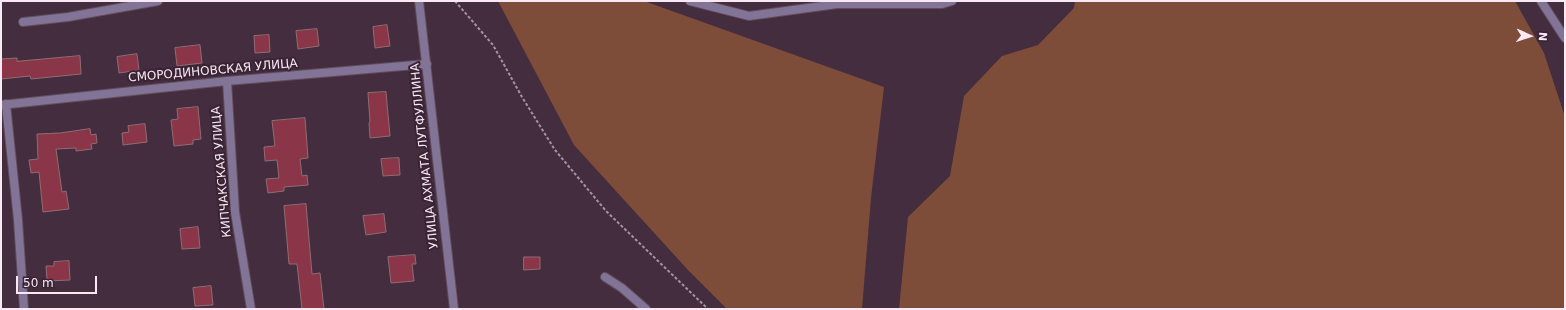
<!DOCTYPE html>
<html>
<head>
<meta charset="utf-8">
<style>
	body { margin:0 }
	#map { position:relative; width:1566px; height:310px; overflow:hidden; background:#442d3f; font-family:"DejaVu Sans",sans-serif }
	canvas { display:block }
	.frame { position:absolute; inset:0; border:2px solid #f8e9f4; pointer-events:none }
	.north { position:absolute; left:1510px; top:16px; width:40px; height:40px; -webkit-text-stroke:3px #3a2335; paint-order:stroke; rotate:93deg; font-size:11px; font-weight:700; line-height:16px; text-align:center; color:#f8e9f4 }
	.north::after { content:''; display:block; margin:auto; width:14px; height:18px; background:#f8e9f4; clip-path:polygon(50% 0,100% 100%,50% 72%,0 100%) }
	.scale { position:absolute; left:16px; top:276px; width:81px; height:18px; box-sizing:border-box; border:2px solid #f8e9f4; border-top:0; padding-left:5px; font-size:12px; line-height:14px; white-space:nowrap; color:#f8e9f4; -webkit-text-stroke:3px #3a2335; paint-order:stroke }
</style>
</head>
<body>
<div id="map">
<canvas width="1566" height="310"></canvas>
<div class="frame"></div>
<div class="north">N</div>
<div class="scale">50 m</div>
</div>
<script>
const context = document.querySelector('canvas').getContext('2d');
context.lineJoin = 'round';
function fill(path, color) {
  context.fillStyle = color;
  context.fill(path, 'evenodd');
}
function trace(path, color, width, dash) {
  context.strokeStyle = color;
  context.lineWidth = width;
  context.lineCap = dash ? 'butt' : 'round';
  context.setLineDash(dash || []);
  context.stroke(path);
}
function drawText(font, color, halo, rows, align = 'center') {
  context.font = font + ' "DejaVu Sans",sans-serif';
  context.lineWidth = 4;
  context.setLineDash([]);
  context.textBaseline = 'middle';
  context.strokeStyle = halo;
  context.fillStyle = color;
  for (const [text, x, y, turn = 0] of rows) {
    context.save();
    context.translate(x, y);
    context.rotate((+turn || 0) * Math.PI / 180);
    context.textAlign = isNaN(turn) ? turn : align;
    if (halo) context.strokeText(text, 0, 0);
    context.fillText(text, 0, 0);
    context.restore();
  }
}
const green = new Path2D(`
	M498,1H644L884,87L871,198L862,309H727L688,270L574,145Z
	M1075,1H1515L1544,53L1565,117V309H899L908,217L950,176L964,96L1002,56L1038,45L1074,8Z`);
const building = new Path2D(`
	M387,25L390,46L375,48L373,27Z
	M317,29L319,46L298,49L296,31Z
	M269,35L270,52L255,53L254,36Z
	M200,45L202,63L177,66L175,48Z
	M137,54L139,70L119,73L117,57Z
	M80,56L81,74L31,79L30,76L1,79V59L17,58V61Z
	M386,92L390,136L370,138L369,123L370,122L368,93Z
	M198,107L201,139L193,140V144L174,146L171,120L178,119L177,109Z
	M305,118L308,158L300,159L302,176L307,175L308,185L284,187V191L268,193L266,179L279,178L277,160L265,161L264,147L275,146L272,121Z
	M145,124L147,142L123,145L122,133L129,132L128,126Z
	M90,129L91,135L96,134L97,143L91,144L92,149L76,151V148L56,149L62,192L66,191L69,209L43,212L39,172L31,173L29,160L38,159L37,134L60,133Z
	M399,158L400,175L383,176L381,159Z
	M306,204L312,274L320,273L324,309H302L297,264H289L284,206Z
	M384,214L386,232L366,235L363,216Z
	M198,227L200,248L182,249L180,229Z
	M415,255L416,264H412L414,281L391,283L388,257Z
	M524,257H540V269L524,270Z
	M69,261L70,280L47,281L46,266H54V262Z
	M211,286L213,305L195,306L193,288Z`);
const path = new Path2D(`
	M455,1L493,45L522,97L555,150L606,211L708,309`);
const street = new Path2D(`
	M419,1L454,309
	M690,1L749,16L837,4H942L952,1
	M1541,1L1565,38
	M23,22L68,17L158,1
	M227,81L235,212L251,309
	M6,104L18,220L24,309
	M1,105L227,81L427,64
	M605,277L622,288L646,309`);
const streetNames = [
	["СМОРОДИНОВСКАЯ УЛИЦА",213,71,-5],
	["УЛИЦА АХМАТА ЛУТФУЛЛИНА",425,156,-96],
	["КИПЧАКСКАЯ УЛИЦА",222,172,-95]
];
fill(green, '#7e4d39');
fill(building, '#8b3549');
trace(building, '#8f6d72', 1);
trace(street, '#614b5c', 10);
trace(path, '#a693a2', 2, [3, 2]);
trace(street, '#817496', 8);
drawText('12px', '#f8e9f4', '#3a2335', streetNames);
</script>
</body>
</html>
